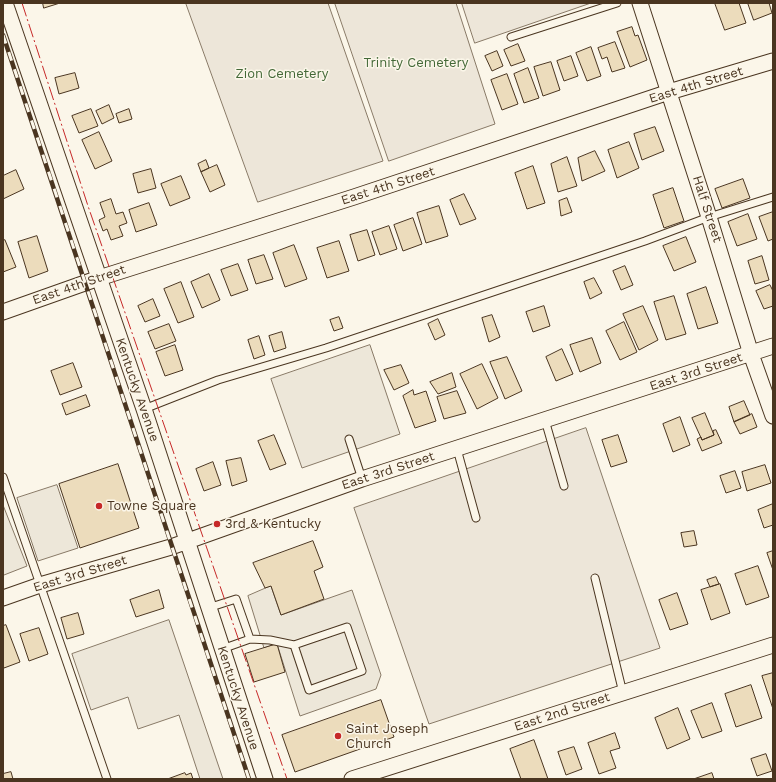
<!DOCTYPE html>
<html>
<head>
<meta charset="utf-8">
<style>
	body { margin:0 }
	#map { position:relative; width:776px; height:782px; overflow:hidden; background:#fbf6e9; font-family:"Work Sans",sans-serif }
	canvas { display:block }
	.frame { position:absolute; inset:0; border:4px solid #4a3520; pointer-events:none }
</style>
</head>
<body>
<div id="map">
<canvas width="776" height="782"></canvas>
<div class="frame"></div>
</div>
<script>
const context = document.querySelector('canvas').getContext('2d');
context.lineJoin = 'round';
function fill(path, color) {
  context.fillStyle = color;
  context.fill(path, 'evenodd');
}
function trace(path, color, width, dash) {
  context.strokeStyle = color;
  context.lineWidth = width;
  context.lineCap = dash ? 'butt' : 'round';
  context.setLineDash(dash || []);
  context.stroke(path);
}
function drawText(font, color, halo, rows, align = 'center') {
  context.font = font + ' "Work Sans",sans-serif';
  context.lineWidth = 3;
  context.setLineDash([]);
  context.textBaseline = 'middle';
  context.strokeStyle = halo;
  context.fillStyle = color;
  for (const [text, x, y, turn = 0] of rows) {
    context.save();
    context.translate(x, y);
    context.rotate((+turn || 0) * Math.PI / 180);
    context.textAlign = isNaN(turn) ? turn : align;
    if (halo) context.strokeText(text, 0, 0);
    context.fillText(text, 0, 0);
    context.restore();
  }
}
const green = new Path2D(`
	M186,3H328L383,161L258,202Z
	M335,3H456L495,124L389,161Z
	M462,3H591L475,43Z
	M586,428L660,648L429,724L354,508Z`);
const parking = new Path2D(`
	M370,345L400,434L302,468L271,379Z
	M57,485L78,548L38,561L17,498Z
	M3,505L27,566L4,575L3,574Z
	M271,586L281,615L352,590L381,675L376,689L300,716L277,644L264,648L248,596Z
	M169,620L223,779H200L179,715L138,729L128,697L91,710L72,654Z`);
const building = new Path2D(`
	M43,3H60L44,8Z
	M715,3H739L746,23L725,30Z
	M748,3H769L772,13L754,20Z
	M632,27L635,36L638,35L647,60L630,67L617,32Z
	M615,42L625,68L612,72L607,57L602,59L598,48Z
	M518,44L525,61L511,66L504,50Z
	M591,47L601,76L587,81L576,53Z
	M497,51L503,66L492,71L485,56Z
	M571,56L578,76L564,81L557,61Z
	M551,62L560,90L543,96L534,67Z
	M528,68L539,98L524,103L514,74Z
	M75,73L79,88L59,94L55,78Z
	M507,74L518,104L502,110L491,80Z
	M109,105L114,118L102,124L96,111Z
	M91,109L98,126L79,133L72,116Z
	M129,109L132,119L119,123L116,114Z
	M655,127L664,151L642,160L634,134Z
	M99,132L112,161L95,169L82,140Z
	M629,142L639,168L617,178L608,150Z
	M595,151L605,171L582,181L578,158Z
	M567,157L577,186L558,192L551,164Z
	M206,160L209,168L201,172L198,164Z
	M217,165L225,185L210,192L201,172Z
	M533,166L545,203L527,209L515,173Z
	M151,169L156,188L138,193L133,174Z
	M16,170L24,189L3,199V176Z
	M181,176L190,198L170,206L161,184Z
	M743,179L750,198L722,208L715,189Z
	M673,188L684,221L664,228L653,195Z
	M464,194L476,219L460,225L450,200Z
	M567,198L572,212L561,216L559,201Z
	M111,199L116,214L123,212L127,223L119,226L123,236L111,240L107,229L103,231L99,220L105,217L100,203Z
	M149,203L157,225L136,232L129,210Z
	M439,206L448,236L426,243L417,213Z
	M773,212V239L768,241L759,217Z
	M748,214L757,239L737,246L728,222Z
	M413,218L422,244L403,251L394,225Z
	M389,226L397,249L380,255L372,232Z
	M367,230L375,255L358,261L350,235Z
	M37,236L48,271L29,278L18,242Z
	M686,237L696,262L674,271L663,246Z
	M5,240L16,267L3,272V241Z
	M339,241L349,271L327,278L317,248Z
	M294,245L307,279L285,287L273,253Z
	M264,255L273,279L256,284L248,260Z
	M762,256L769,280L755,284L748,261Z
	M238,264L248,290L231,296L221,270Z
	M625,266L633,285L621,290L613,271Z
	M209,274L220,300L202,308L191,282Z
	M594,278L602,293L590,299L584,282Z
	M181,282L194,317L178,323L164,289Z
	M770,285L773,291V306L764,309L756,291Z
	M706,287L718,323L698,329L687,294Z
	M674,296L686,334L666,340L654,302Z
	M153,299L160,316L145,322L138,306Z
	M544,306L550,326L533,332L526,312Z
	M643,306L658,340L639,350L623,314Z
	M492,315L500,337L489,342L482,318Z
	M339,317L343,328L334,331L330,320Z
	M438,319L445,335L435,340L428,324Z
	M624,322L637,352L620,360L606,331Z
	M169,324L176,341L155,349L148,332Z
	M282,332L286,348L274,352L269,336Z
	M259,336L265,355L254,359L248,340Z
	M592,338L601,363L580,372L570,345Z
	M175,345L183,370L165,376L156,352Z
	M562,349L573,374L556,381L546,357Z
	M507,357L522,391L505,399L490,362Z
	M73,363L82,387L60,395L51,371Z
	M482,364L498,398L477,409L460,374Z
	M401,365L409,383L394,390L384,370Z
	M452,373L456,387L438,394L430,382Z
	M413,390L414,395L426,391L436,421L415,428L403,396Z
	M457,391L466,413L444,419L437,397Z
	M86,395L90,406L66,415L62,404Z
	M744,401L750,415L734,422L729,407Z
	M705,413L714,435L702,440L692,418Z
	M752,414L757,427L740,434L734,422Z
	M680,417L690,445L673,452L663,424Z
	M716,430L722,443L702,451L697,439L701,437L702,440L714,435L713,431Z
	M274,435L286,464L270,470L258,441Z
	M618,435L627,462L611,467L602,440Z
	M241,458L247,481L232,486L226,461Z
	M213,462L221,485L204,491L196,469Z
	M118,464L139,528L80,548L59,484Z
	M765,465L771,483L747,491L742,472Z
	M735,471L741,488L726,493L720,476Z
	M773,504V525L764,528L758,510Z
	M694,531L697,545L684,547L681,533Z
	M313,541L323,567L314,571L324,599L281,615L271,586L265,588L253,563Z
	M773,551V570L767,553Z
	M758,566L769,597L746,605L735,574Z
	M716,577L719,584L710,587L707,580Z
	M720,584L730,613L711,620L701,590Z
	M159,590L164,608L136,617L130,600Z
	M677,593L688,624L670,630L659,600Z
	M78,613L84,634L67,639L61,618Z
	M6,625L20,662L4,668L3,665V626Z
	M39,628L48,654L29,661L20,634Z
	M277,644L285,672L254,682L245,654Z
	M773,673V709L762,676Z
	M751,685L762,718L736,727L725,694Z
	M381,700L394,737L295,772L282,735Z
	M712,703L722,731L702,738L691,711Z
	M678,708L690,739L667,749L655,718Z
	M615,733L620,748L610,751L616,768L599,774L588,743Z
	M534,740L548,779H521L510,749Z
	M574,747L582,769L566,775L558,752Z
	M766,754L772,771L757,776L751,759Z
	M11,772L13,779H3V774Z
	M185,773L186,775L191,773L193,779H168Z
	M712,773L714,779H694Z`);
const lane = new Path2D(`
	M511,37L617,3
	M144,409L218,380L326,348L645,241L709,217L773,197
	M545,420L564,486
	M349,439L362,479
	M457,449L476,518
	M3,477L107,779
	M595,578L623,693
	M208,608L236,599L250,639L222,649
	M250,639L270,640L294,645L309,690L362,671L347,627L294,645`);
const street = new Path2D(`
	M5,3L144,409L265,779
	M640,3L709,217L751,354L773,416
	M3,312L99,278L354,197L669,92L773,61
	M3,598L40,585L171,547L362,479L773,346
	M352,779L773,645`);
const rail = new Path2D(`
	M3,35C86,283 166,531 249,779`);
const power = new Path2D(`
	M22,3L88,206L287,779`);
const markers = [
	[99,506,4,"#c62828"],
	[217,524,4,"#c62828"],
	[338,736,4,"#c62828"]
];
const parkNames = [
	["Trinity Cemetery",416,63],
	["Zion Cemetery",282,74]
];
const streetNames = [
	["East 4th Street",696,85,-17],
	["East 4th Street",388,186,-18],
	["Half Street",707,209,72],
	["East 4th Street",79,285,-19],
	["East 3rd Street",696,372,-18],
	["Kentucky Avenue",137,390,71],
	["East 3rd Street",388,471,-18],
	["East 3rd Street",80,574,-17],
	["Kentucky Avenue",238,698,72],
	["East 2nd Street",562,712,-18]
];
const poiNames = [
	["Towne Square",107,506],
	["3rd & Kentucky",225,524],
	["Saint Joseph",346,729],
	["Church",346,744]
];
fill(green, '#ede6d9');
trace(green, '#887966', 1);
fill(parking, '#ede7d9');
trace(parking, '#887966', 1);
fill(building, '#ecdcbc');
trace(building, '#4a3520', 1);
trace(lane, '#4a3520', 9);
trace(street, '#4a3520', 17);
trace(lane, '#fbf6e9', 7);
trace(street, '#fbf6e9', 15);
trace(rail, '#4a3520', 4.5);
trace(rail, '#fbf6e9', 3, [9]);
trace(power, '#c62828', 1, [14, 3, 2, 3]);
for (const [x, y, r, color] of markers) {
  const dot = new Path2D();
  dot.arc(x, y, r, 0, 2 * Math.PI);
  context.fillStyle = color;
  context.fill(dot);
  trace(dot, '#fbf6e9', 1.5);
}
drawText('13px', '#436837', '#fbf6e9', parkNames);
drawText('13px', '#4a3520', '#fbf6e9', streetNames);
drawText('13px', '#4a3520', '#fbf6e9', poiNames, 'left');
</script>
</body>
</html>
